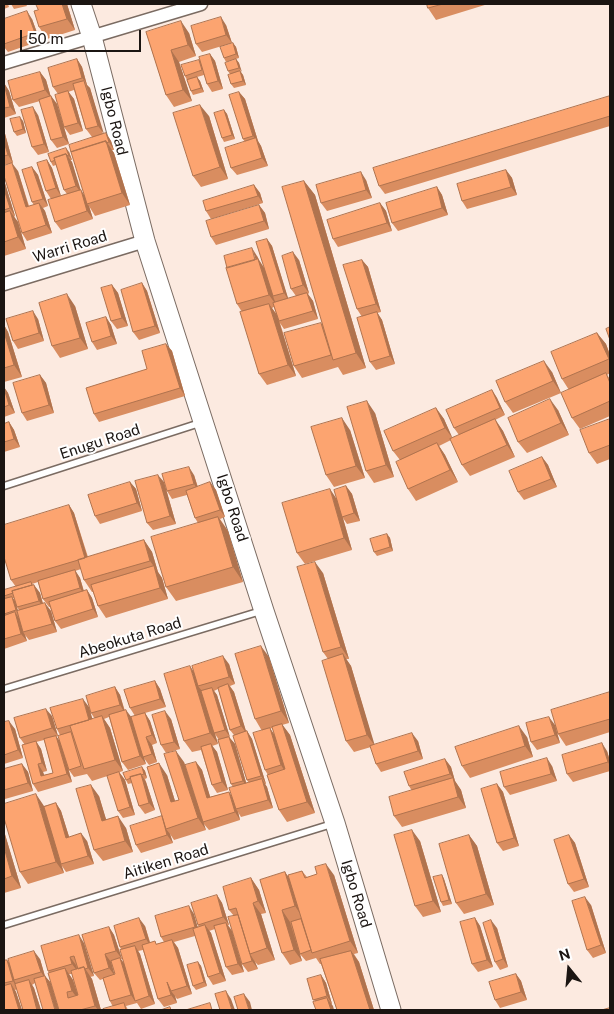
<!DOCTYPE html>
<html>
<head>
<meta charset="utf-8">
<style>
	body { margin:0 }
	#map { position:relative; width:614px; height:1014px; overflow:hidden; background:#fceae0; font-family:"Public Sans",sans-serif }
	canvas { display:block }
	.frame { position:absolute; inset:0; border:5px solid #1b1512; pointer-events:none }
	.north { position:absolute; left:544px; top:944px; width:50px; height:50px; -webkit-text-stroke:4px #fff; paint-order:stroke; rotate:343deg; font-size:14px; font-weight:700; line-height:20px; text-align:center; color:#1b1512 }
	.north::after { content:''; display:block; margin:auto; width:18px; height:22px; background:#1b1512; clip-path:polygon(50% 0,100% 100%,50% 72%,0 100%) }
	.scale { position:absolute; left:20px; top:30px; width:121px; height:22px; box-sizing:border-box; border:2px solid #1b1512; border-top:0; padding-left:6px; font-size:15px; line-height:18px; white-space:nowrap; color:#1b1512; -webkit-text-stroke:4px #fff; paint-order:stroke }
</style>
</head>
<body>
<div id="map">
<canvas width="614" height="1014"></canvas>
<div class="frame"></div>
<div class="north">N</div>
<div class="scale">50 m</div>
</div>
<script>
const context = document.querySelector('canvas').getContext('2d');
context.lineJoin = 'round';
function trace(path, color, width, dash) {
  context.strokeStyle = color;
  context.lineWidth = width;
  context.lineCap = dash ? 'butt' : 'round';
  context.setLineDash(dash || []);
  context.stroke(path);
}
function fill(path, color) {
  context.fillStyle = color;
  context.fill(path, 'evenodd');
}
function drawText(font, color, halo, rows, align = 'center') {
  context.font = font + ' "Public Sans",sans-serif';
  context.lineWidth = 4;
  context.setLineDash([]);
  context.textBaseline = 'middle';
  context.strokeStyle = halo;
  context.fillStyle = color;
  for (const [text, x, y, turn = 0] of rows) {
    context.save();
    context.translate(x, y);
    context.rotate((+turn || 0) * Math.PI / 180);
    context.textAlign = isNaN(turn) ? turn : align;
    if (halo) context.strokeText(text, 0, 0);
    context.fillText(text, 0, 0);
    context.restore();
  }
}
const lane = new Path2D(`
	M4,486L203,422
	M4,689L261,611
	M4,925L332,824`);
const street = new Path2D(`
	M4,63L201,4
	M4,284L145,241`);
const secondary = new Path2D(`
	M81,4L92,37L145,241L264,611L335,823L391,1010`);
const wall = new Path2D(`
	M4,4H8L9,7L4,9Z
	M11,4H26L27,6L14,9Z
	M67,4L75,30L47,39L39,27Z
	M427,4H488L436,20L428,8Z
	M4,19H32L40,41L8,52L4,47Z
	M226,25L232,43L202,52L196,44Z
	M146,32L189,33L196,56L179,62L192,101L174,107L166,95Z
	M233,43L236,47L239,58L226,62L224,58Z
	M210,54L215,61L223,89L212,92L207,84L204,75L197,77L200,81L204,92L193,95L191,91L187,80L185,76L199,60Z
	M77,59L82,67L87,85L90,88L103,134L106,133L111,141L114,150H112L114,153L130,205L95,216L89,206L93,219L61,230L55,222L51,199L46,191L47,160L52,168L61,196L67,194L64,190L56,165L53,166L51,162L69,152L72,160H70L72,162L80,190L85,196L92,137L86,129L74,90L68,92L74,99L83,131L70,135L64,127L58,94L53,87Z
	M236,59L239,63L241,72L243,75L246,85L234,88L231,84L230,74L228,71Z
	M40,72L46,80L51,97V96L57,104L69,144L57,148L51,140L40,101L19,107L13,100Z
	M4,83L9,91L16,114L4,118Z
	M239,92L245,99L258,141L261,146L268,166L237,175L231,168L245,142L243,139Z
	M610,96V126L385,194L379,186Z
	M224,110L227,114L235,139L224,142L222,138Z
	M38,115L49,152L38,155L32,147Z
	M209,116L228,179L201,187L193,176Z
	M23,121L26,133L17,136L14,132Z
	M4,130L13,163L4,165Z
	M32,167L38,175L48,206L43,208L45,211L52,233L27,241L22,233L18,171L29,206L34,205L32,202Z
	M506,170L512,178L517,195L467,209L462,201Z
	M4,180L15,216L14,217L18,222L26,249L4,256Z
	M366,180L372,198L327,211L321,203Z
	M304,181L315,195L366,368L343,375L338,367L302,378L294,366L322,324Z
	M254,185L260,193L263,203L211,219L206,211Z
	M437,187L442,195L448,215L398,231L392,223Z
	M380,203L386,211L392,231L338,247L333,239Z
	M259,205L265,213L269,229L216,245L211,237Z
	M267,239L272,246L288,299L296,296L291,289L299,260L309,293L308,294L313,301L318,319L284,329L280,323L296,376L267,385L259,374L242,312L237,304L257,256L259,260L264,268ZM274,307L276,314L272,308Z
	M362,260L368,267L381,312L377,313L382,320L395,364L376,370L370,362L362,317L357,309Z
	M142,283L147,291L160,333L139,340L133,332Z
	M112,285L118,293L128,326L117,329L111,321Z
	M75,306L88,349L60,358L52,346Z
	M106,317L111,325L117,344L97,350L92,342Z
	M38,319L44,341L18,349L13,341Z
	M4,325L8,332L22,377L4,382Z
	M597,333L606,344L610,355V373L607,375L610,379V416L580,429L572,418L569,390L562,379Z
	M166,344L172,351L185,396L99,422L94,414L147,369Z
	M552,372L561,393L513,413L505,402Z
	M40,375L46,383L54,413L27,421L22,413Z
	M4,387L8,393L15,413L4,417Z
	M492,390L497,398L505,415L495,420L503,431L515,457L470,476L462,465L451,440L439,446L445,455L458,482L416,501L408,489L400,460L393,451L436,408L444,419L452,438L459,435L454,428Z
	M558,410L569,435L527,453L518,442Z
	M375,413L394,477L374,483L366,471Z
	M610,419V459L597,464L589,453Z
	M9,422L14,430L20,447L4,452V424Z
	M350,430L365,478L334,487L326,475Z
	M542,457L548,465L557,487L524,500L518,492Z
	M194,475L198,487L210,482L216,490L225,517L220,519L228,531L243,582L176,601L166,587L198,523L195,518L187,495L172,499L167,491Z
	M130,482L136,489L142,511L100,524L95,516Z
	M164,482L176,524L153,530L147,523Z
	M346,486L352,494L360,521L347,524L343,518L352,550L305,564L297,553Z
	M69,505L74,513L88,557L144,540L152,552L158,572L162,578L168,599L106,618L98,606L93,592H92L84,580L81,569L75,571L80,578L84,591L87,590L92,598L98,617L61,629L55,621L50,607H49L43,599L38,582L32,584L33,585H34L40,593L43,603L51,611L57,632L29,640L25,635L27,641L4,649V590L16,587L11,580ZM13,598H14L17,607L19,610L18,611L15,601Z
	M387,534L390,538L393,551L377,556L374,552Z
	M323,573L349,659H346L351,666L374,745L418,741L423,759L381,772L376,764L371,747L354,752L346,741L328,659L323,652Z
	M269,657L289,723L282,725L290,735L315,813L287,822L279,810L268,775L265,770L262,731L255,719ZM272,728L275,735L270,729Z
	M229,664L235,684L230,686L234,692L246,732L247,731L252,739L266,784H265L267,787L273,808L241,817L238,812L240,820L209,830L203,823L206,830L174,840L170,834L173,843L141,853L136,845L162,816L163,819L167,775L175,801L179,800L184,762L197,804L196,762L202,770L210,797L229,792L232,797L233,787L231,784L219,740L215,734L218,744L212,746L217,752L228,790L217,793L212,785L201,750L192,752L184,741L194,673ZM218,689L230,730L234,735L247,780L249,783H246L235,744L230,738L217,695L214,691Z
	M155,681L160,689L166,707L145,713L150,721L157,743L152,745L157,762L149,765L143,757L146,764L128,770L122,762L109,717L104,719L110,728L123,771L92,781L87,774L74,777L69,770L66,760L72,782L38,792L33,784L25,745L20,738L52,716L58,736H56L61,743L60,735L57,729L89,707L92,719H95L91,713L115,687L120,695L125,711L131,717L135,716L130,708ZM44,740L53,773L44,775L43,772L47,771L41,749L36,742Z
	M610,692V732L566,746L558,734L555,726L560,743L537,750L531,742L555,725Z
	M171,719L180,749L166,753L161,745Z
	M4,722L15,729L23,758L4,764Z
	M527,737L533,757L470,778L462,766Z
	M607,751L610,761V771L573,782L567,774Z
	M445,759L451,767L455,781L461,790L466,808L402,827L394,816L412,791L409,786Z
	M22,764L28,772L33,791L5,799L4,798V769Z
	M552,766L557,781L510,795L504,787Z
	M142,767L145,771L147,778L145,779L146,782L155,810L145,814L139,806L132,783L128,784L126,780Z
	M119,772L125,780L135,815L123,818L118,811Z
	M497,784L503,792L519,846L503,851L497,843Z
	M99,796L106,820L126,828L133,852L103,861L94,850Z
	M56,803L61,811L69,837L87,841L94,864L66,872L62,866L64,873L28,884L20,872L44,806Z
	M4,831L21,888L4,893Z
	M469,835L477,846L494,905L464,914L456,903Z
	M569,835L575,843L589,887L574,892L568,884Z
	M420,841L441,912L423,917L415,906Z
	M302,871L307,877L334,875L358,953L354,954L359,962L374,1010H337L321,964H320L316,958L306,961L300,954L291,922L302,961L290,965L282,953L260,880L285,872L289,878Z
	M442,875L444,879L452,904L443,906L441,902Z
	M251,878L259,890L266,913L261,914L275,960L258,965L255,962L258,969L248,972L242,964L234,916L229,910Z
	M217,895L222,903L229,925H228L232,931L244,972L232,975L226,967L215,929L209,931L211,933L226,981L213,985L208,977L195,936L174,942L178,948L192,994L177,999L175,996L177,1003L164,1007L158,999L143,950L138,951L140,954L155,1004L141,1009L137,1003L126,1006L128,1010H103L113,1007L110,1001L103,979L100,980L94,973L109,927L114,935L122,959H121L124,964L121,949L120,947L145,926L150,942L157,944L164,942L161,937L155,916L199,927L198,925ZM111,962L115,974H114Z
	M591,905L606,953L593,958L587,950Z
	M475,918L480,926L493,967L478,972L472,964Z
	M497,928L508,967L500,970L495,962Z
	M84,943L94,976L90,977L92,979L101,1010H59L49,973L48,971ZM69,974H72L78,995L73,980Z
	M40,959L45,976L51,983H35L32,985L34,988L41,1010H23L17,989L15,990L16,992L22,1010H5L4,1007V960L8,962Z
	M198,962L201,966L207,986L196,990L193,986Z
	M516,974L521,981L527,1000L500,1008L495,1000Z
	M321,975L326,983L332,1004H331L334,1010H316L315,1001L313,1000Z`);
const shadedWall = new Path2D(`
	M62,4H67L75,30L67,19Z
	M27,11L32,19L40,41L35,33Z
	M221,17L226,25L232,43L226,35Z
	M181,21L189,33L196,56L188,45Z
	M233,43L236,47L239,58L236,54Z
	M171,50L179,62L192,101L183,90Z
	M210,54L215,61L223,89L218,81Z
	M77,59L82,67L87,85L90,88L104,134L98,126L85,81L82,78Z
	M236,59L239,63L242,72L239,68Z
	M240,71L243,75L246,85L243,81Z
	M40,72L46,80L51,98L45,90Z
	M197,77L200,81L204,92L201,88Z
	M4,83L9,91L16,114L10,107Z
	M68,91L74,99L83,131L78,123Z
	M239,92L245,99L258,141L261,146L268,166L262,158L257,141L253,136Z
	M51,96L57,104L69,144L63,137Z
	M200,105L209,116L228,179L220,167Z
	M33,107L38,115L49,152L44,144Z
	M224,110L227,114L235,139L232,135Z
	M20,117L23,121L26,133L23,129Z
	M4,130L13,163L8,155L4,142Z
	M106,133L111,141L114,150L109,142Z
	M106,141L114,153L130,205L122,193Z
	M66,148L69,152L72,160L69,156Z
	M66,154L72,162L82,194L76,186Z
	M47,160L52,168L61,196L56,188Z
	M12,163L18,171L31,215L26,207Z
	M32,167L38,175L48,206L43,199Z
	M506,170L512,178L517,195L511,187Z
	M361,172L366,180L372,198L366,190Z
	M4,180L15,216L10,208L4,189Z
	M304,181L315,195L366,368L356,353Z
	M254,185L260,193L263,203L258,196Z
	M437,187L442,195L448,215L442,208Z
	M81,190L86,198L87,204L89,206L93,219L87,211Z
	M39,203L45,211L52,233L46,225Z
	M380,203L386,211L392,231L387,223Z
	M259,205L265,213L269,229L264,221Z
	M10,211L18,222L26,249L18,237Z
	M267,239L272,246L289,301L284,293Z
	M252,248L257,256L259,260L266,271L273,296L274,299L277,306L269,295L256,261Z
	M293,252L299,260L309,293L303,285Z
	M362,260L368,267L381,312L376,304Z
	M142,283L147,291L160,333L155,326Z
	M112,285L118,293L128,326L122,318Z
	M307,293L313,301L318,319L313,311Z
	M67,294L75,306L88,349L80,338Z
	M269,304L277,315L296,376L288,365Z
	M33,311L38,319L44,341L39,333Z
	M377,312L382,320L395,364L390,356Z
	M106,317L111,325L117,344L111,336Z
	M4,325L8,332L22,377L14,365L4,332Z
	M597,333L606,344L610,355V361Z
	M166,344L172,351L185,396L180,388Z
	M544,361L552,372L561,393L553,381Z
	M40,375L46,383L54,413L49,405Z
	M4,387L8,393L15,413L9,405Z
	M492,390L497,398L505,415L500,408Z
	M550,399L558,410L569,435L561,423Z
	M367,401L375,413L394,477L386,465Z
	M436,408L444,419L453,439L445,428Z
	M342,418L350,430L365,478L356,466Z
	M495,419L503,431L515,457L507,445Z
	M9,422L14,430L20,447L14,439Z
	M437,443L445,455L458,482L450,470Z
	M542,457L548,465L557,487L551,479Z
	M189,467L194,475L199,492L194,484Z
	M158,475L164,482L176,524L170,516Z
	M130,482L136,489L142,511L137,503Z
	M210,482L216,490L225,517L220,510Z
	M346,486L352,494L360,521L354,513Z
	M330,489L338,501L352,550L344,538Z
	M69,505L74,513L90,566L85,558Z
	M218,517L228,531L243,582L233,567Z
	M387,534L390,538L393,551L390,547Z
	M144,540L152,552L158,572L150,561Z
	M315,562L323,573L349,659L341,647Z
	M154,566L162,578L168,599L160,588Z
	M75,570L80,578L85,596L80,588Z
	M34,585L40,593L44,609L39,601Z
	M87,590L92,598L98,617L93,609Z
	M12,597L15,601L19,614L16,610Z
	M45,603L51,611L57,632L52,624Z
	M15,612L20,620L23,632L25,635L27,641L21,634Z
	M261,646L269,657L289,723L281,711Z
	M343,654L351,666L375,746L367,735Z
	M223,656L229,664L235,684L229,677Z
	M190,666L198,678V686L202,691L218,744L210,733Z
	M155,681L160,689L166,707L160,699Z
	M228,684L234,692L247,734L241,726Z
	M115,687L120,695L125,713L120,705Z
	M212,688L217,695L230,737L225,730Z
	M83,699L89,707L95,728L89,720Z
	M46,709L52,716L58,736L52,728Z
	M126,710L132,718L146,764L140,756Z
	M165,711L171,719L180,749L174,742Z
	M145,713L150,721L157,743L152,735Z
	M102,716L110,728L123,771L115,760Z
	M549,717L555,725L560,743L555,735Z
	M9,721L15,729L23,758L18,750Z
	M282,724L290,735L315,813L307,802Z
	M519,726L527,737L533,757L525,746Z
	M270,728L275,736L286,773L281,765Z
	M247,731L252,739L266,784L261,776Z
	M412,733L418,741L423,759L418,751Z
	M56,736L61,743L72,782L67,774Z
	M146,737L152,745L157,762L152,754Z
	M229,737L235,744L248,789L243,781Z
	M36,741L41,749L47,771L42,763Z
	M602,743L607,751L610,761V766L608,762Z
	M211,744L217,752L228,790L222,782Z
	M176,751L184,762L206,830L198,818Z
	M547,758L552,766L557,781L551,774Z
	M445,759L451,767L455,781L450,774Z
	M196,762L202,770L213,806L207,798Z
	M159,763L167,775L179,814L171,802Z
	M22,764L28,772L33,791L28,783Z
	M38,764L43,772L46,780L41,776Z
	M142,767L145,771L147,778L144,774Z
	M119,772L125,780L135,815L130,807Z
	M141,774L146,782L155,810L149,803Z
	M453,778L461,790L466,808L458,797Z
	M262,779L267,787L273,808L268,800Z
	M497,784L503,792L519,846L514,838Z
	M91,785L99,796L110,832L102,821Z
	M229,792L234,800L236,809L238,812L240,820L235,812Z
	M36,794L44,806L61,864L64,873L56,862Z
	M56,803L61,811L72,846L66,838Z
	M118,816L126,828L133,852L125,841Z
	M162,816L167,824L166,829L170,834L173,843L167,835Z
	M412,830L420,841L441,912L433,901Z
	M4,831L21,888L12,876L4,847Z
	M81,833L87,841L94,864L88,856Z
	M469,835L477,846L494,905L486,894Z
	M569,835L575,843L589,887L584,879Z
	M326,864L334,875L358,953L350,941Z
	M285,872L293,884L303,918L295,906Z
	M442,875L444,879L452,904L449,900Z
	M251,878L259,890L266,913L258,901Z
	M217,895L222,903L229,925L223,917Z
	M585,897L591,905L606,953L601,945Z
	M253,903L261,914L275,960L267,948Z
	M189,906L194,914L200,935L195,927Z
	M282,910L290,922L302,961L294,950Z
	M139,918L145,926L151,947L146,939Z
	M475,918L480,926L493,967L487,960Z
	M491,920L497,928L508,967L503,959Z
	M226,923L232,931L244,972L238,964Z
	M205,925L211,933L226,981L220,973Z
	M109,927L114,935L122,959L116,951Z
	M79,935L84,943L94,976L88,968Z
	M172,940L178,948L192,994L187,986Z
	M135,946L140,954L155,1004L149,996Z
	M34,951L40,959L46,980L41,972Z
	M351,951L359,962L374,1010H370Z
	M105,954L111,962L115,976L109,968Z
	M250,954L255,962L258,969L252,961Z
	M70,957L76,965L78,972L72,964Z
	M120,958L126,966L135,1001L131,995Z
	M7,960L12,967L14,980L17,986L18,989L13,981Z
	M198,962L201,966L207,986L204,982Z
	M84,967L92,979L101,1010H98L95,1006Z
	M65,968L73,980L80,1002L72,991Z
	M516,974L521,981L527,1000L521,992Z
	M321,975L326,983L332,1004L327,996Z
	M45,976L51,983L59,1010H55Z
	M29,980L34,988L41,1010H37Z
	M167,982L171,991L175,996L177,1003L171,995Z
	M11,984L16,992L22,1010H19Z
	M226,991L231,999L235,1010H232Z
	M244,994L250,1002L252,1010H249Z
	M327,998L333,1006L334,1010H331Z`);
const building = new Path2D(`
	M36,4H62L67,19L39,27L34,11L38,10Z
	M427,4H443L428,8Z
	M27,11L35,33L4,44V19Z
	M221,17L226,35L196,44L191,26Z
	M181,21L188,45L171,50L183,90L166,95L146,32Z
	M233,43L236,54L224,58L220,47Z
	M210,54L218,81L207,84L199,57Z
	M77,59L82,78L53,87L48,68Z
	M236,59L239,68L228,71L225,63Z
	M199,60L202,70L185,76L181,65Z
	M240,71L243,81L231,84L228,75Z
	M40,72L45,90L13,100L8,81Z
	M197,77L201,88L191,91L187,80Z
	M84,81L98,126L86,129L73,84Z
	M4,84L10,107L4,108Z
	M68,91L78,123L64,127L55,95Z
	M239,92L253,136L243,139L229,95Z
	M51,96L63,137L51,140L39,100Z
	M610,96V116L379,186L373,168Z
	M200,105L220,167L193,176L173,113Z
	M33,107L44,144L32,147L21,110Z
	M224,110L232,135L222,138L214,113Z
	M20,117L23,129L14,132L10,119Z
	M106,133L109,142L106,143V141L71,152L69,145Z
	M256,138L262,158L231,168L225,148Z
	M106,141L122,193L87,204L71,152Z
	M4,142L8,155L4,156Z
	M66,148L69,156H68L66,154L54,158L55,160L51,162L48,154Z
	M66,154L76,186L64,190L54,158Z
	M47,160L56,188L46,191L37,163Z
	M12,163L26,207L39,203L46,225L22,233L4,176V166Z
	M32,167L43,199L32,202L22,170Z
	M506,170L511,187L462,201L457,184Z
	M361,172L366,190L321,203L316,185Z
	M304,181L356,353L333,360L282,187Z
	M254,185L258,196L206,211L203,201Z
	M437,187L442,208L392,223L386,203Z
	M4,189L10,208L4,210Z
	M81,190L87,211L55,222L48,200Z
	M380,203L387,223L333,239L327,220Z
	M259,205L264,221L211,237L206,221Z
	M10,211L18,237L4,242V213Z
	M267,239L284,293L273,296L256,242Z
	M252,248L255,260L227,268L224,256Z
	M293,252L303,285L291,289L282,256Z
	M258,259L269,295L237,304L226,268Z
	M362,260L376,304L357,309L343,265Z
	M142,283L155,326L133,332L121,290Z
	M112,285L122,318L111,321L101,288Z
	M307,293L313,311L279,321L273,303Z
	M67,294L80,338L52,346L39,303Z
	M269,304L288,365L259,374L240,312Z
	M33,311L39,333L13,341L6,319Z
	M377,312L390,356L370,362L357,318Z
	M106,317L111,336L92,342L86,323Z
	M321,323L331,355L294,366L284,333Z
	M610,327V340L606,329Z
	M4,332L14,365L4,368Z
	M597,333L609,359L562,379L551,352Z
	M166,344L180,388L94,414L86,388L147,369L142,351Z
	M544,361L553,381L505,402L496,381Z
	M606,373L610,383V401L572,418L561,393Z
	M40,375L49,405L22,413L13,383Z
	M4,388L9,405L4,407Z
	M492,390L500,408L454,428L446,410Z
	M550,399L561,423L518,442L508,418Z
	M367,401L386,465L366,471L347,407Z
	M436,408L445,428L393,451L384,431Z
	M342,418L356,466L326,475L311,427Z
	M495,419L507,445L462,465L450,439Z
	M610,419V445L589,453L580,430Z
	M9,422L14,439L4,442V424Z
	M437,443L450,470L408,489L396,462Z
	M542,457L551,479L518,492L509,471Z
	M189,467L194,484L167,491L162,474Z
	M158,475L170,516L147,523L135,481Z
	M130,482L137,503L95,516L88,495Z
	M210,482L220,510L195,518L186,491Z
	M346,486L354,513L342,517L334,490Z
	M330,489L344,538L297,553L282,503Z
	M69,505L85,558L11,580L4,557V525Z
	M218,517L233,567L166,587L151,537Z
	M387,534L390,547L374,552L370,539Z
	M144,540L150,561L84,580L78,560Z
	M315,562L341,647L323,652L297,567Z
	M154,566L160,588L98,606L91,585Z
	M75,570L80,588L43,599L38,581Z
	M31,582L32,585L12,591L13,593L4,596V590Z
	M34,585L39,601L17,607L12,591Z
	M87,590L93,609L55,621L49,602Z
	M12,597L16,610L4,614V599Z
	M45,603L52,624L23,632L17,611Z
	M15,612L21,634L4,639V616Z
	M261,646L281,711L255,719L235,654Z
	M343,654L367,735L346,741L322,661Z
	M223,656L229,677L198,686L192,666Z
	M190,666L210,733L184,741L164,674Z
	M155,681L160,699L130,708L124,690Z
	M228,684L241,726L230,730L218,688Z
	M115,687L120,705L91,713L86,696Z
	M212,688L225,730L214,733L201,691Z
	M610,692V719L558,734L551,710Z
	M83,699L89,720L57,729L50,708Z
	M46,709L52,728L20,738L14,718Z
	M126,710L140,756L122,762L109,715Z
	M165,711L174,742L161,745L152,715Z
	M145,713L152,735L146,737L152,754L143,757L131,717Z
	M102,716L115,760L84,769L70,726Z
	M549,717L555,735L531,742L526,723Z
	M9,721L18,750L4,755V722Z
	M282,724L307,802L279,810L267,775L285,769L272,727Z
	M519,726L525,746L462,766L455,747Z
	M270,728L281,765L265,770L253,733Z
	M247,731L261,776L247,780L233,736Z
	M71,732L81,766L69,770L58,736Z
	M412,733L418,751L376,764L370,746Z
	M56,736L67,774L33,784L22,745L36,741L42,763L38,764L41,776L53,773L44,739Z
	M229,737L243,781L231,784L218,740Z
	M602,743L608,762L567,774L562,755Z
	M211,744L222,782L212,785L201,747Z
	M176,751L198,818L166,829L147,767L159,763L171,802L179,800L164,754Z
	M547,758L551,774L504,787L500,772Z
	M445,759L450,774L409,786L404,772Z
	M196,762L207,798L229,792L235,812L203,822L185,765Z
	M22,764L28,783L4,790V769Z
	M142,767L144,774L141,775V774L130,777L131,778L126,780L123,773Z
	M119,772L130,807L118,811L107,776Z
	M141,774L149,803L139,806L130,777Z
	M453,778L458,797L394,816L389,797Z
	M262,779L268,800L236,809L229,788Z
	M497,784L514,838L497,843L481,789Z
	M91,785L102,821L118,816L125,841L94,850L76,789Z
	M36,794L56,862L20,872L4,818V804Z
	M56,803L66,838L81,833L88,856L61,864L44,807Z
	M162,816L167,835L136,845L130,826Z
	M412,830L433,901L415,906L394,835Z
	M469,835L486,894L456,903L439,844Z
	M569,835L584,879L568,884L554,840Z
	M4,847L12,876L4,879Z
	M326,864L350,941L312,953L288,875L302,871L305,878L317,874L315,867Z
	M285,872L295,906L282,910L294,950L282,953L260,880Z
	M442,875L449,900L441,902L433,877Z
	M251,878L258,901L253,903L267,948L250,954L236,908L229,910L223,887Z
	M217,895L223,917L198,925L191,903Z
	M585,897L601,945L587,950L572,901Z
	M189,906L195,927L161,937L155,916Z
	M238,915L252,961L242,964L228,917Z
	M139,918L146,939L120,947L114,926Z
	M475,918L487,960L472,964L460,922Z
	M301,919L311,950L300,954L291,922Z
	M491,920L503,959L495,962L483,923Z
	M226,923L238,964L226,967L214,926Z
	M205,925L220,973L208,977L193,929Z
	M109,927L116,951L105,954L109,968L94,973L82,935Z
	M79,935L88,968L85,969L84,967L78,969L74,956L70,957L72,964L48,971L41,946Z
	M172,940L187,986L171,991L167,982L171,995L158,999L142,945L155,941L156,944Z
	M135,946L149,996L135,1001L120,950Z
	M34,951L41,972L14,980L8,959Z
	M351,951L370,1010H337L320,959Z
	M120,958L131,995L110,1001L103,978L115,974L111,961Z
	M4,960H7L13,981L4,983Z
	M198,962L204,982L193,986L187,965Z
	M84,967L95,1006L80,1010H59L48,973L65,968L72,991L67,992L68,998L78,995L71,971Z
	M516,974L521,992L495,1000L489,982Z
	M321,975L327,996L313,1000L307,979Z
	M45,976L55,1010H43L34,979Z
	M29,980L37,1010H23L15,984Z
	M11,984L19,1010H5L4,1007V986Z
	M226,991L232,1010H220L215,994Z
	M244,994L249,1010H238L234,997Z
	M327,998L331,1010H316L313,1002Z
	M124,1003L126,1010H103V1009Z
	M210,1003L212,1010H186Z
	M170,1007L171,1010H161Z
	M610,1008V1010H602Z`);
const streetNames = [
	["Igbo Road",114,121,76],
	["Warri Road",70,247,-17],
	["Enugu Road",100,442,-18],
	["Igbo Road",232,508,72],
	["Abeokuta Road",130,638,-17],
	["Aitiken Road",166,862,-17],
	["Igbo Road",356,894,73]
];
trace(lane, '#7a6b62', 9);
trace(street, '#7a6b62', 15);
trace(secondary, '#7a6b62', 21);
trace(lane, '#fff', 6);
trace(street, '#fff', 12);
trace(secondary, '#fff', 19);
fill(wall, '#d98d60');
fill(shadedWall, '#b0734e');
fill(building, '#fca470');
trace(building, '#b0734e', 1);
drawText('15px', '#1b1512', '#fff', streetNames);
</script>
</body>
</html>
